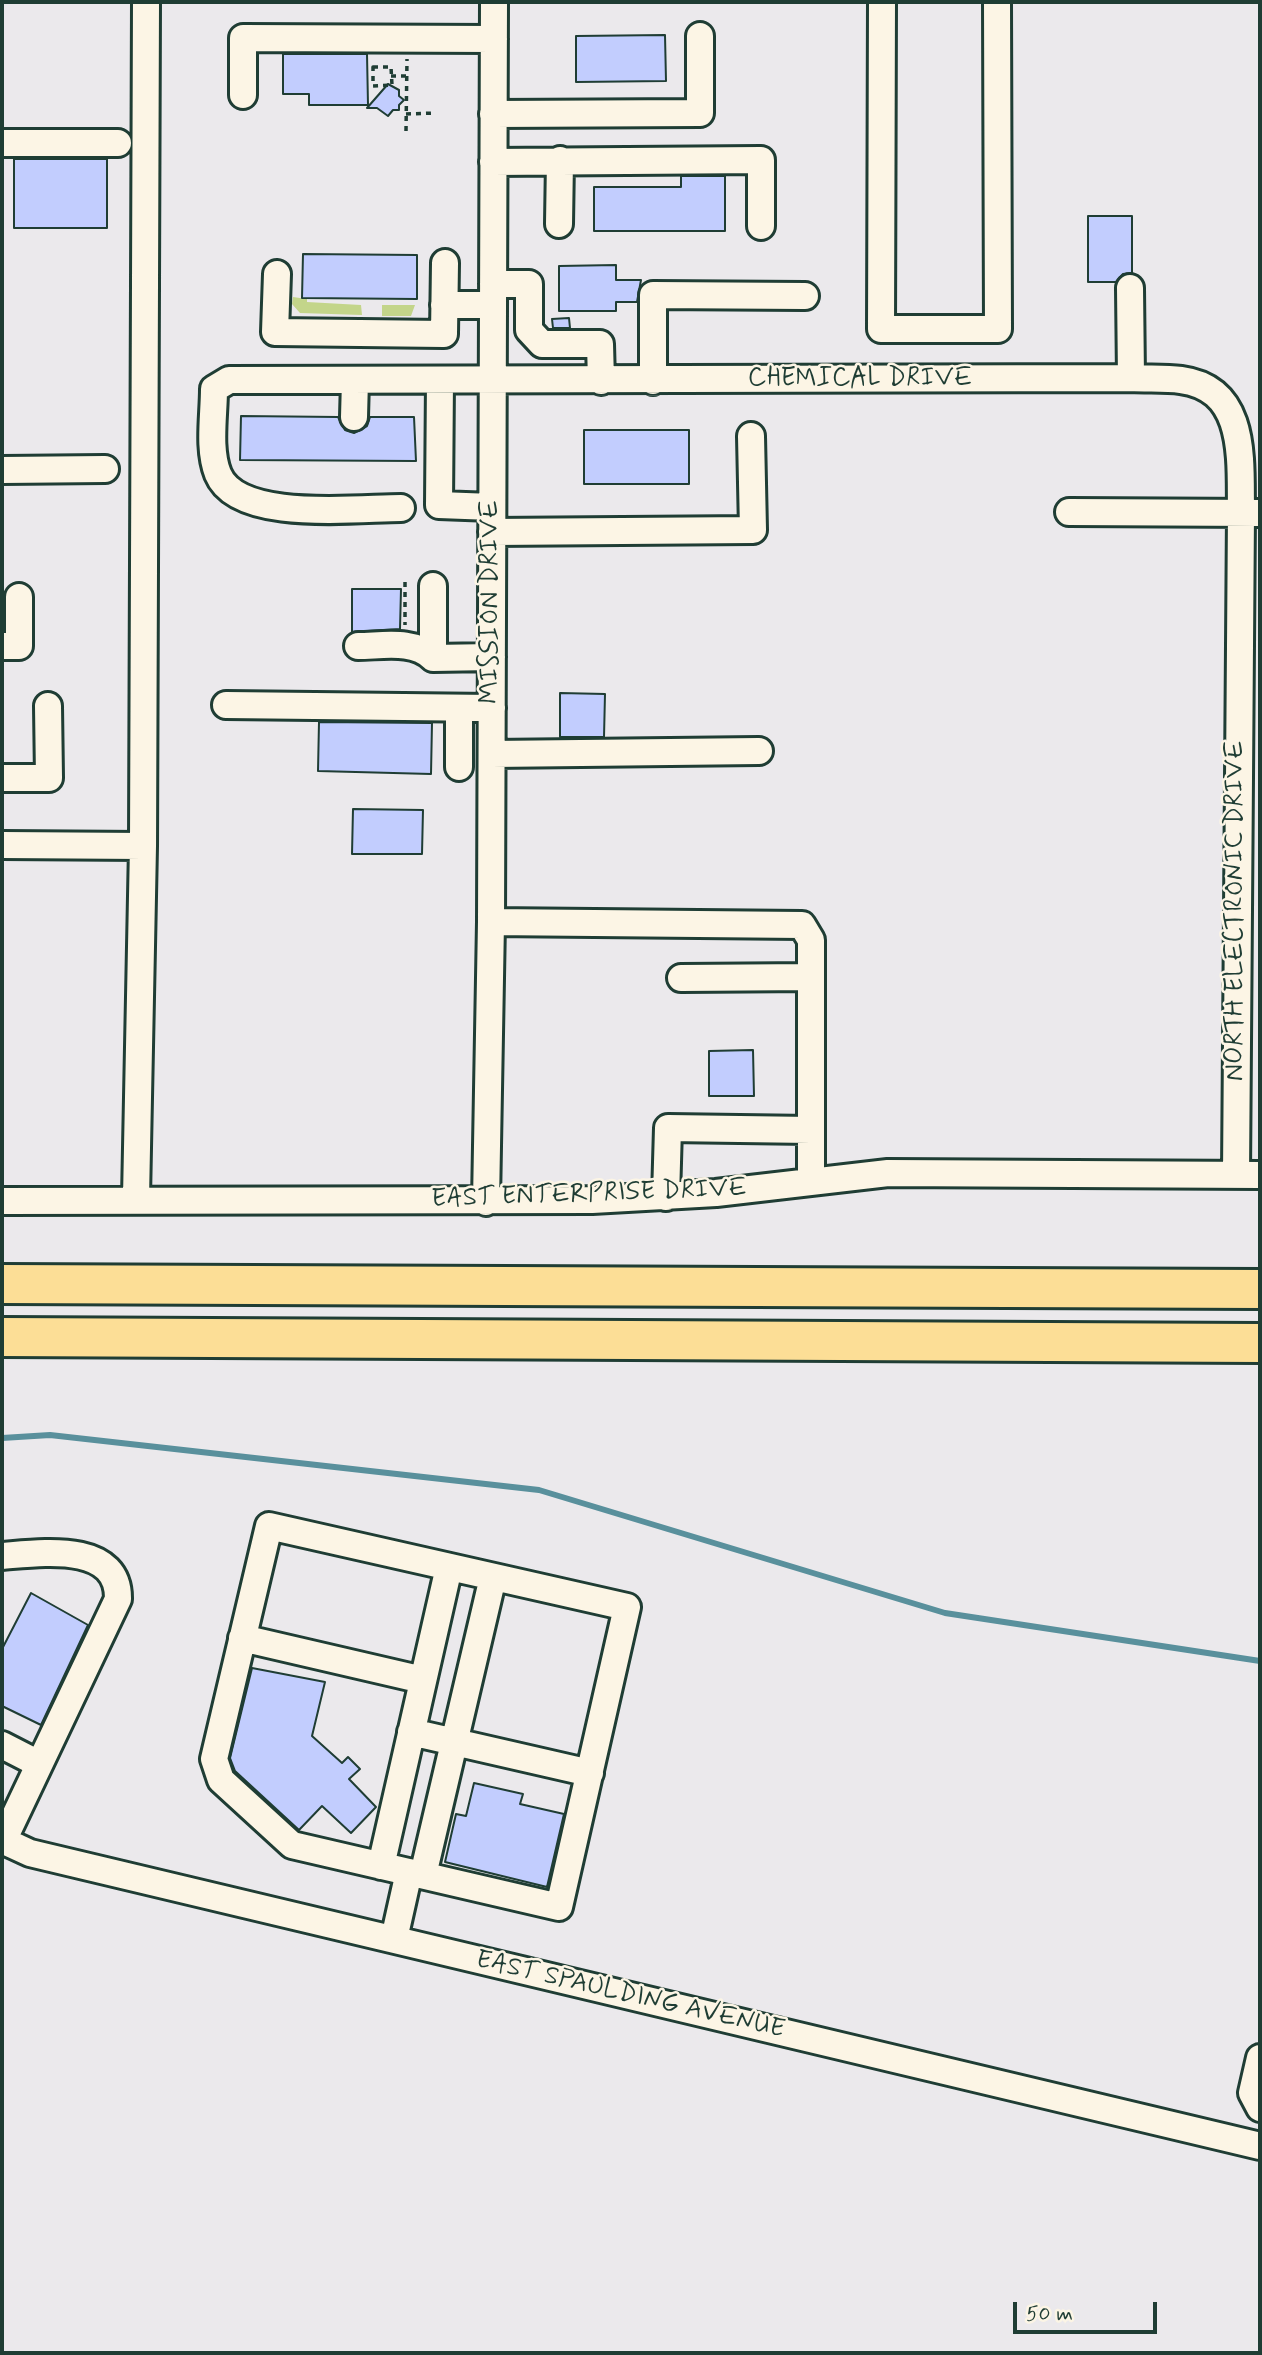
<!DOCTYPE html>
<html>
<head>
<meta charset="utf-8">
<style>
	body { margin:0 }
	#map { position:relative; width:1262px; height:2355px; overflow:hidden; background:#ebe9ec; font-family:Mynerve,sans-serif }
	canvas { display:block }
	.frame { position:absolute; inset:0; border:4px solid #1f3d34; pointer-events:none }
	.scale { position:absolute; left:1013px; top:2302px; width:144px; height:32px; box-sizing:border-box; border:4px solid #1f3d34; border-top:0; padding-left:9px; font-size:21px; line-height:24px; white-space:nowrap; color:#1f3d34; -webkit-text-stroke:5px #fcf5e5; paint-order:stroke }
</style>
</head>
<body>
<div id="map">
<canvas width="1262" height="2355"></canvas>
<div class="frame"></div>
<div class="scale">50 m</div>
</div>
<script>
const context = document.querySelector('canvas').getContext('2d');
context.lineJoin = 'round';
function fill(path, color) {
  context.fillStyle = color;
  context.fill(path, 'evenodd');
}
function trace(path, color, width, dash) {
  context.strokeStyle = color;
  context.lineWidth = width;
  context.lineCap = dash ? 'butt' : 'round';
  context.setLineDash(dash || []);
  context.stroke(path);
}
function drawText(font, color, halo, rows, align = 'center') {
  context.font = font + ' Mynerve,sans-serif';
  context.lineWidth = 5;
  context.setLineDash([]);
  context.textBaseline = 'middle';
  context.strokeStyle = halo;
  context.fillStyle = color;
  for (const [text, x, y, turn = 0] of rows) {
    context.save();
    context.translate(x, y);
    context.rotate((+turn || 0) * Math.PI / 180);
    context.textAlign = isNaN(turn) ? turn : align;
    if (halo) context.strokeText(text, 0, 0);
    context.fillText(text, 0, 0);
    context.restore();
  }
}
const green = new Path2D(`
	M293,297L307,299V302L361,305L362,315L300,313L292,304Z
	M382,305H415L411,316H382Z`);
const stream = new Path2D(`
	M2,1438L50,1435L539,1490L945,1613L1260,1661`);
const building = new Path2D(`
	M665,35L666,81L576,82V36Z
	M283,54H367L368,105H309V94H283Z
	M388,84L399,90V96L404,100L399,105V110H393L388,116L377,108H367Z
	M14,159H107V228H14Z
	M681,176H725V231H594V187H681Z
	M1088,216H1132V273L1123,274L1116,282H1088Z
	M303,254L417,255V299L302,298Z
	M616,265V280H641L637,302H616V311H559V266Z
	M569,318L570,328H553L552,319Z
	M241,416L338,417L345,430L354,433L367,426L370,417H414L416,461L240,460Z
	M584,430H689V484H584Z
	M352,589H401L400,629L352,632Z
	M560,693L605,694L604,737H560Z
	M319,722L432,723L431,774L318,771Z
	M353,809L423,810L422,854H352Z
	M753,1050L754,1096H709V1051Z
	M31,1593L88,1625L41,1725L2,1706V1649Z
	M252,1668L325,1682L312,1736L342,1763L348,1757L360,1769L349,1779L376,1807L351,1833L322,1806L299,1830L235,1771L230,1758Z
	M474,1783L523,1794L520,1804L564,1814L547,1887L445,1862L456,1814L466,1816Z`);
const path = new Path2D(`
	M373,67H391L392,85L373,86Z
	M391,76H406
	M406,114L435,113
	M406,131L407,59
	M405,582V625`);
const minor = new Path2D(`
	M882,2L881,329H998L997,2
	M243,95V38L494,39
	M493,114L700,113V36
	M2,143H118
	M493,162L761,160V226
	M559,224L560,160
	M277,274L275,332L444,334L445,263
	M493,284H529V330L542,344H600L601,381
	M1130,288L1131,378
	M444,305H493
	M440,380L439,505L492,507
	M653,381V295L805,296
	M354,417L355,380
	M2,470L105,469
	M401,508C358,508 238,523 218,474C208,449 214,416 214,389L229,380L1131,378C1148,379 1165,378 1181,380C1248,389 1240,461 1241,513L1236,1174
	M1069,512L1260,513
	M492,532L753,530L751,436
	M433,586V658L492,657
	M2,646H19V597
	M358,646C382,646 414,639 433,658
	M226,705L492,708
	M459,708V767
	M492,754L759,751
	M2,778H49L48,706
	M2,845L143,846
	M491,922L802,925L811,940V1182
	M681,978L811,977
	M666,1197L668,1128L811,1130
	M136,1198L143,846L146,2
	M2,1201L592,1200L716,1193L888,1173L1260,1175
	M486,1202L491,922L494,2
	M269,1526L627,1607L559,1907L292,1845L221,1780L214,1759Z
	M2,1556C40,1553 119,1541 118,1599L3,1841
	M242,1638L423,1680
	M411,1732L590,1773
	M2,1745L39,1764
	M2,1840L30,1853L1260,2146
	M381,1866L449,1567
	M423,1875L493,1577
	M394,1939L409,1872
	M1260,2058L1252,2093L1260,2108`);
const highway = new Path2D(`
	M2,1284L1260,1289
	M2,1337L1260,1343`);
const streetNames = [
	["CHEMICAL DRIVE",860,380],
	["MISSION DRIVE",492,602,-90],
	["NORTH ELECTRONIC DRIVE",1237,911,-90],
	["EAST ENTERPRISE DRIVE",589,1195,-2],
	["EAST SPAULDING AVENUE",630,1996,13]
];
fill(green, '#c3d58a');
trace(stream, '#59909c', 6);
fill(building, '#c2cdfe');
trace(building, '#1f3d34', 2);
trace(minor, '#1f3d34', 32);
trace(highway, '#1f3d34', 44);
trace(path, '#1f3d34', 3.5, [5, 5]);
trace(minor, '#fcf5e5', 26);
trace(highway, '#fcde96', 38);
drawText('26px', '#1f3d34', '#fcf5e5', streetNames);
</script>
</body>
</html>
